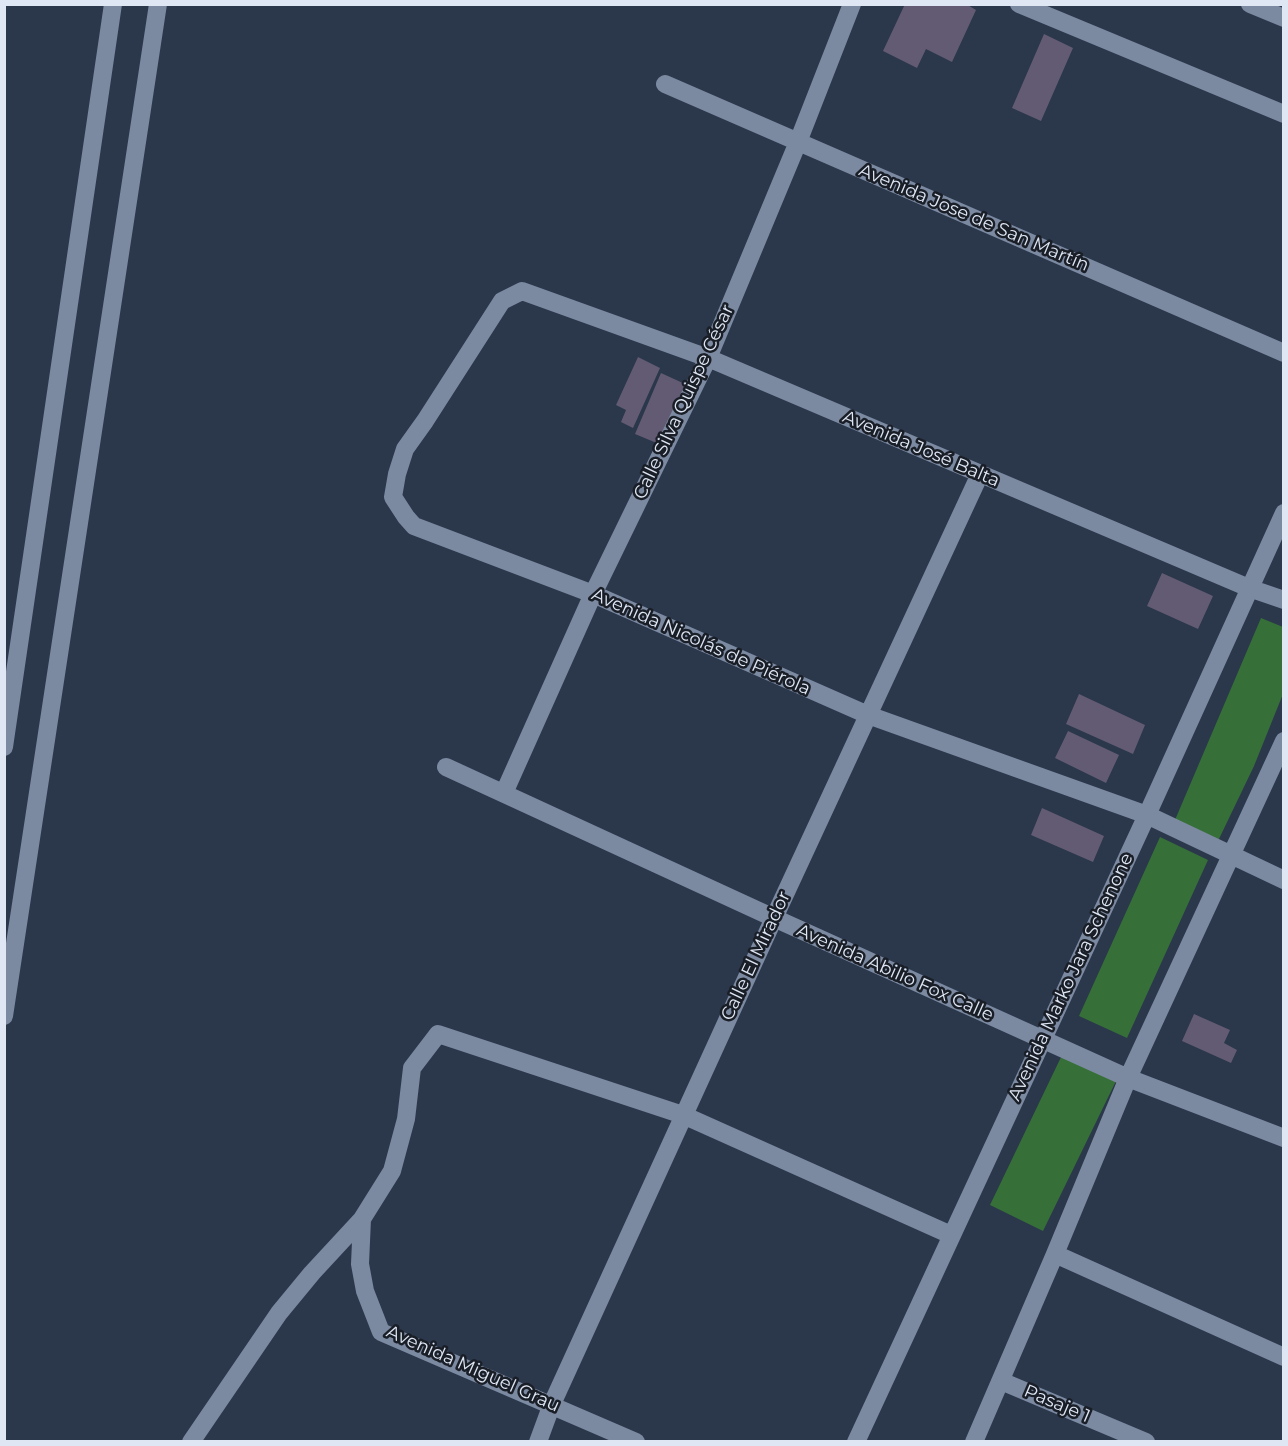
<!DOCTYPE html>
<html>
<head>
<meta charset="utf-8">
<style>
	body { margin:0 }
	#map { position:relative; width:1288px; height:1446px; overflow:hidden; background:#2b374b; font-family:Montserrat,sans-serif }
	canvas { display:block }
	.frame { position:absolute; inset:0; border:6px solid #dfe7f4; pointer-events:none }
</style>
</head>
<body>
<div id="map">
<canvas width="1288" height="1446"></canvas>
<div class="frame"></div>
</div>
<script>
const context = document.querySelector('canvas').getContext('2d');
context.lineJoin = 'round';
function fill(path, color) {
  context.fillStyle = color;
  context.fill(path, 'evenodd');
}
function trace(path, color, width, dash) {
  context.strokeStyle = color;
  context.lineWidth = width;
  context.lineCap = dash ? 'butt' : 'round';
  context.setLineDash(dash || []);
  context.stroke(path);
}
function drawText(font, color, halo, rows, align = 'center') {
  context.font = font + ' Montserrat,sans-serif';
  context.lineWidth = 5;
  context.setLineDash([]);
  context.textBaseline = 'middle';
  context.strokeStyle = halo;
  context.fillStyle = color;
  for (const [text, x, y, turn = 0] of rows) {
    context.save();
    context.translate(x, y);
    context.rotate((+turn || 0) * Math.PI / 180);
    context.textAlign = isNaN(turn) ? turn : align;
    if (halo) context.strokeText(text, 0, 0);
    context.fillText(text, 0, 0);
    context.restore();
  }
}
const green = new Path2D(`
	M1261,618L1283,627V694L1254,766L1218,841L1175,820Z
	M1160,837L1208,860L1127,1038L1079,1016Z
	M1063,1053L1117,1079L1043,1231L990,1205Z`);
const building = new Path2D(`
	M905,4H966L976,10L952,62L926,49L917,68L883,51Z
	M1044,34L1073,48L1041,121L1012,108Z
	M638,357L660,368L633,428L621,422L626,410L616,405Z
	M661,373L685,384L659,444L635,434Z
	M1162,573L1213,596L1198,629L1147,606Z
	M1079,694L1145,725L1133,754L1066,724Z
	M1068,731L1119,755L1106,783L1055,758Z
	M1042,808L1104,836L1093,862L1031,835Z
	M1194,1014L1230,1030L1224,1043L1237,1050L1231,1063L1182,1041Z`);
const street = new Path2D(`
	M1019,4L1284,114
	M1250,4L1284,18
	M665,84L1284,353
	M1284,600L1249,588L708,358L522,291L502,301L425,421L405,449L397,474L393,497L406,517L414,526L593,594L868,715L1147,815L1284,880
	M4,747L113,4
	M446,767L774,918L1128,1078L1284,1138
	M504,793L593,594L708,358L798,142L852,4
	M4,1016L158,4
	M362,1219L360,1264L365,1291L381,1332L636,1442
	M1055,1254L1284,1357
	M1001,1381L1146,1442
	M191,1442L279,1313L312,1273L362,1219L392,1171L406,1119L412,1068L438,1034L683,1115L951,1235
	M538,1442L552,1404L774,918L980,474
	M856,1442L1147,815L1284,513
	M974,1442L1055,1254L1128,1078L1284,741`);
const streetNames = [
	["Avenida Jose de San Martín",974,218,23],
	["Calle Silva Quispe César",684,402,-65],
	["Avenida José Balta",921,449,23],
	["Avenida Nicolás de Piérola",701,642,24],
	["Calle El Mirador",756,956,-65],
	["Avenida Abilio Fox Calle",895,973,24],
	["Avenida Marko Jara Schenone",1071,977,-65],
	["Avenida Miguel Grau",473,1369,24],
	["Pasaje 1",1057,1404,23]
];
fill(green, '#367038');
fill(building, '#625b73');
trace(street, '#7b89a1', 18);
drawText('18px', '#dfe7f4', '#191e27', streetNames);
</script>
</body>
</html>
